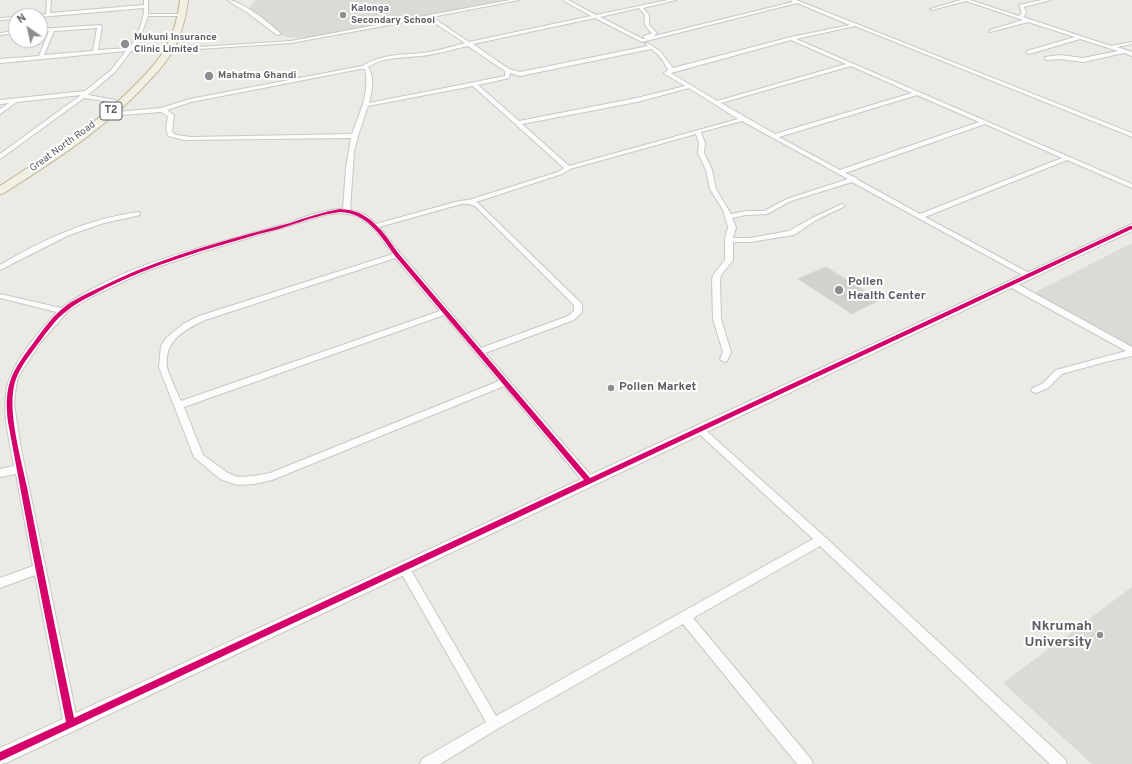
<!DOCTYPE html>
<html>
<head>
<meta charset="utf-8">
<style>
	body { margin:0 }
	#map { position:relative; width:1132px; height:764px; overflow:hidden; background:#ebeae5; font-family:Overpass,sans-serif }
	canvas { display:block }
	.north { position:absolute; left:8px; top:8px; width:40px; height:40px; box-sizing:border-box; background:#fff; border:1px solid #bdbec1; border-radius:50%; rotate:326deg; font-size:11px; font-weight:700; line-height:16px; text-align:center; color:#5b5d63 }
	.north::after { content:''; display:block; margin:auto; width:14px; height:18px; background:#8d8e90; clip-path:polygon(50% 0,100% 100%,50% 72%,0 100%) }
</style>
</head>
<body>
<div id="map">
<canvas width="1132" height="764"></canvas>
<div class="north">N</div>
</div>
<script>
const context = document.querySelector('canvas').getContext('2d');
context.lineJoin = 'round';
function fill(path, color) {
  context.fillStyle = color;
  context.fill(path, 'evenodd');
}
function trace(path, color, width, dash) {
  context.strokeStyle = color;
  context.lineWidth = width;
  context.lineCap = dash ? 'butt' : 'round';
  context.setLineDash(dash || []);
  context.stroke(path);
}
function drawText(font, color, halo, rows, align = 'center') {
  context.font = font + ' Overpass,sans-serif';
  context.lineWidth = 4;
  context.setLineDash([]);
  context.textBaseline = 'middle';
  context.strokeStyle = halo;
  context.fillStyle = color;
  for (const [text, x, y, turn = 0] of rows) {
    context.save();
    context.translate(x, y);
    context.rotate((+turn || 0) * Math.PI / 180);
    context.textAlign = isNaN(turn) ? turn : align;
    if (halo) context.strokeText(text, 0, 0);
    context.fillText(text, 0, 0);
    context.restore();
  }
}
const education = new Path2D(`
	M256,0H506L307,38L286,37L249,8Z
	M1132,243V348L1034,293Z
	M1132,587V764H1092L1003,683Z`);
const building = new Path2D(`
	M826,267L880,300L852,314L798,279Z`);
const minor = new Path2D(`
	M47,0H51L50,13L144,5V0H148V14H184L182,16H148L139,40L134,48L168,49L291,41L510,0H519L432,17L469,42L591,16L563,0H568L596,15L668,0H676L643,8L649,15V25L657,33L654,36L793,2L790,0H796L1132,133V137L1130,136L855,26L796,39L1132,184V188L1067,160L925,217L1031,274L1032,276L1031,278H1028L852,182L791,201L767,214L746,215L732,218L736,227L733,238H750L789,231L812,218L840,205L842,204L845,206L816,220L794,235L750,242H733V260L721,275L720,280L721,319L731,352L727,361L724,362L720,359L723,352L713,319L712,280L713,275L725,260V239L728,227L723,210L710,189L706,170L698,153L699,143L696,134L570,169L562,174L476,202L479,204L582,304V312L574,320L485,353L593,478L594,481L593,484H585L504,386L272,480L254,484L237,485L220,479L194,457L159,367L161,346L166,338L183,324L199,316L393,254C373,227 362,207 325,215L202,252L146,271L93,296L68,311L40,343L18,377L16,386L14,404L21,449L78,724L76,728L71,730L66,728L64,724L35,575L0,588V578L33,566L16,474L0,477V469L14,466C10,443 3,418 6,394C9,365 38,333 57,312L0,298V294L61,308C124,263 208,246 281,225C301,219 322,209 343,209L346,168L351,138L184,140L168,136L166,128L168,116L161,112L108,116L105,114L106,113L161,108L190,99L362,66C381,54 401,55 422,53C437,51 451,47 465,43L427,18L291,43L168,51H131L115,72L88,95L115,100L120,104V106H116L111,102L84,98L0,159V154L81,95L17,102L0,114V109L9,103L0,104V100L85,91L111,70L126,51L0,63V59L39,56L49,31H40V29L100,25L102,26L98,50L129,48C137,37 144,21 144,8L40,17L34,16L46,14ZM797,3L850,25L791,37L673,68L660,51L647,43L645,44L648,46L520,72L509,69L473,44L595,18L642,42ZM639,8L645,15C643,24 646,27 652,33L644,36V38H647L643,39L600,17ZM97,28L93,51L44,55L54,31ZM791,40L846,64L717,101L671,73ZM468,46L505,71V76L369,103C372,92 375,76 368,67C385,56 403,58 422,56C438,54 453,49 468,46ZM651,49C659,54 664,61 668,70L664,73L665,74L685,86L637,98L519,121L478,85L509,78L510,73L520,76ZM851,66L912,93L775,134L721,103ZM360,69H365C370,93 360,112 352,134L191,137L176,135L172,132L174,115L167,110L191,102ZM473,86L564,168L558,172L469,200L459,201L376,224L366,215L350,210L354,151L359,133L368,106ZM689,88L738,119L569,166L522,124L637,102ZM917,95L979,122L840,170L779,137ZM742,121L848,179L787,199L764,211H746L731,214L716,189L712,170L704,153L705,143L701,132ZM985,124L1062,158L920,214L858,180L857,178L845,173ZM461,204H469L475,206L574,305V311L568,316L481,348L400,253L379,227ZM395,258L440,311L181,401C177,392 169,376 167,367C164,340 184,330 205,320ZM444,315L499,381L270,473L254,476L238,477L228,473L203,455L184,407Z
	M227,0C241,0 271,24 281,34L277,35L248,13Z
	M961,0H970L1019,16L1022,13L1019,5L1042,0H1050L1024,7L1026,13L1023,17L1111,46L1132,42V44L1117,47L1132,52V56L1124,53L1083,62L1060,59L1047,60L1045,59V57L1060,55L1083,58L1118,51L1080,39L1029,54L1027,53V51L1075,37L1028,22L990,32V30L1023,20L966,1L932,10L930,9Z
	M16,17V19L0,20V18Z
	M16,31V33L0,35V33Z
	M138,212L140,213V215L104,223L69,235L0,270V265C44,239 88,219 138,212Z
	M1008,282H1014L1132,347V356L1105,362L1062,374L1048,388L1036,393L1033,392L1031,390L1033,388L1042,384L1056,370L1126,351L1008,286L1007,284Z
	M699,426L702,427L825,537L1065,759L1067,764H1050L820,546L693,618L811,759L813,764H797L683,624L499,728L440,764H420L422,759L486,722L400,571L398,568L400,565L404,563L408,565L496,716L813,539L696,431L694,429L696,427Z`);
const tertiary = new Path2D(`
	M1132,224V231L6,763L0,764V748Z`);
const trunk = new Path2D(`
	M180,0H188C186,16 182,32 175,47C168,60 157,73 147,83C106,128 54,161 4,193L0,194V186C48,155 98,124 138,82C148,72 158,61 165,49C174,34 178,17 180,0Z`);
const cycleway = new Path2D(`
	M340,209C370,210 383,232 399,254L590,478L1130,226H1132V229L0,761V752L66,722L31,546L8,422C4,387 10,374 31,346C40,334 50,319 62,309C72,300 88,293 101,287C148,263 199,248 249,234C263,230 277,227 290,223C307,217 323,212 340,209ZM340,212C367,213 381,236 395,256L584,480L74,718C58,641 42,564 27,487C21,458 8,414 14,386C17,372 26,360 35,348C44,336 55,319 68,310C79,301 93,295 106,288C154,264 207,249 259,234C271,231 283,228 294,224C309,219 324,214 340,212Z`);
const markers = [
	[343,15,4,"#8d8e90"],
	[125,44,5,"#8d8e90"],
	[209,76,5,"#8d8e90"],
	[839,290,5,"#8d8e90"],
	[611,388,4,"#8d8e90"],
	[1100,635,4,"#8d8e90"]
];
const farPoinames = [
	["Kalonga",351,9],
	["Secondary School",351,21],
	["Mukuni Insurance",134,38],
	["Clinic Limited",134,50],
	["Mahatma Ghandi",218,76]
];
const farStreetnames = [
	["Great North Road",63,147,-36]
];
const shields = [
	[111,111,22]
];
const shieldNames = [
	["T2",111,111]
];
const poiNames = [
	["Pollen",848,283],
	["Health Center",848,297],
	["Pollen Market",619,388]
];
const nearPoinames = [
	["Nkrumah",1092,627],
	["University",1092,643]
];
fill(education, '#dbdad4');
fill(building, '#d1d1ce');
trace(building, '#dad9d4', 1);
trace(minor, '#c8c7c7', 2);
trace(tertiary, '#c8c7c7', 2);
trace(trunk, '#beba96', 2);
fill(minor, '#fcfcfb');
fill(tertiary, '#fcfcfb');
fill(trunk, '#f0f0e5');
fill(cycleway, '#d6006c');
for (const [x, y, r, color] of markers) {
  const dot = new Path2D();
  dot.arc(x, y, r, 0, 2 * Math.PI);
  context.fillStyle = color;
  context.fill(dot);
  trace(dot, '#fff', 1.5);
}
drawText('bold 10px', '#5b5d63', '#fff', farPoinames, 'left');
drawText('10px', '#5b5d63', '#fff', farStreetnames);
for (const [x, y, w] of shields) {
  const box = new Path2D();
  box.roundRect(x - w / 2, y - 9, w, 18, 3);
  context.fillStyle = '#fff';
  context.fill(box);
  trace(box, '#5b5d63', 1);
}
drawText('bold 11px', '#5b5d63', null, shieldNames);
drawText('bold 12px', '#5b5d63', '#fff', poiNames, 'left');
drawText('bold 14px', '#5b5d63', '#fff', nearPoinames, 'right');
</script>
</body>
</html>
